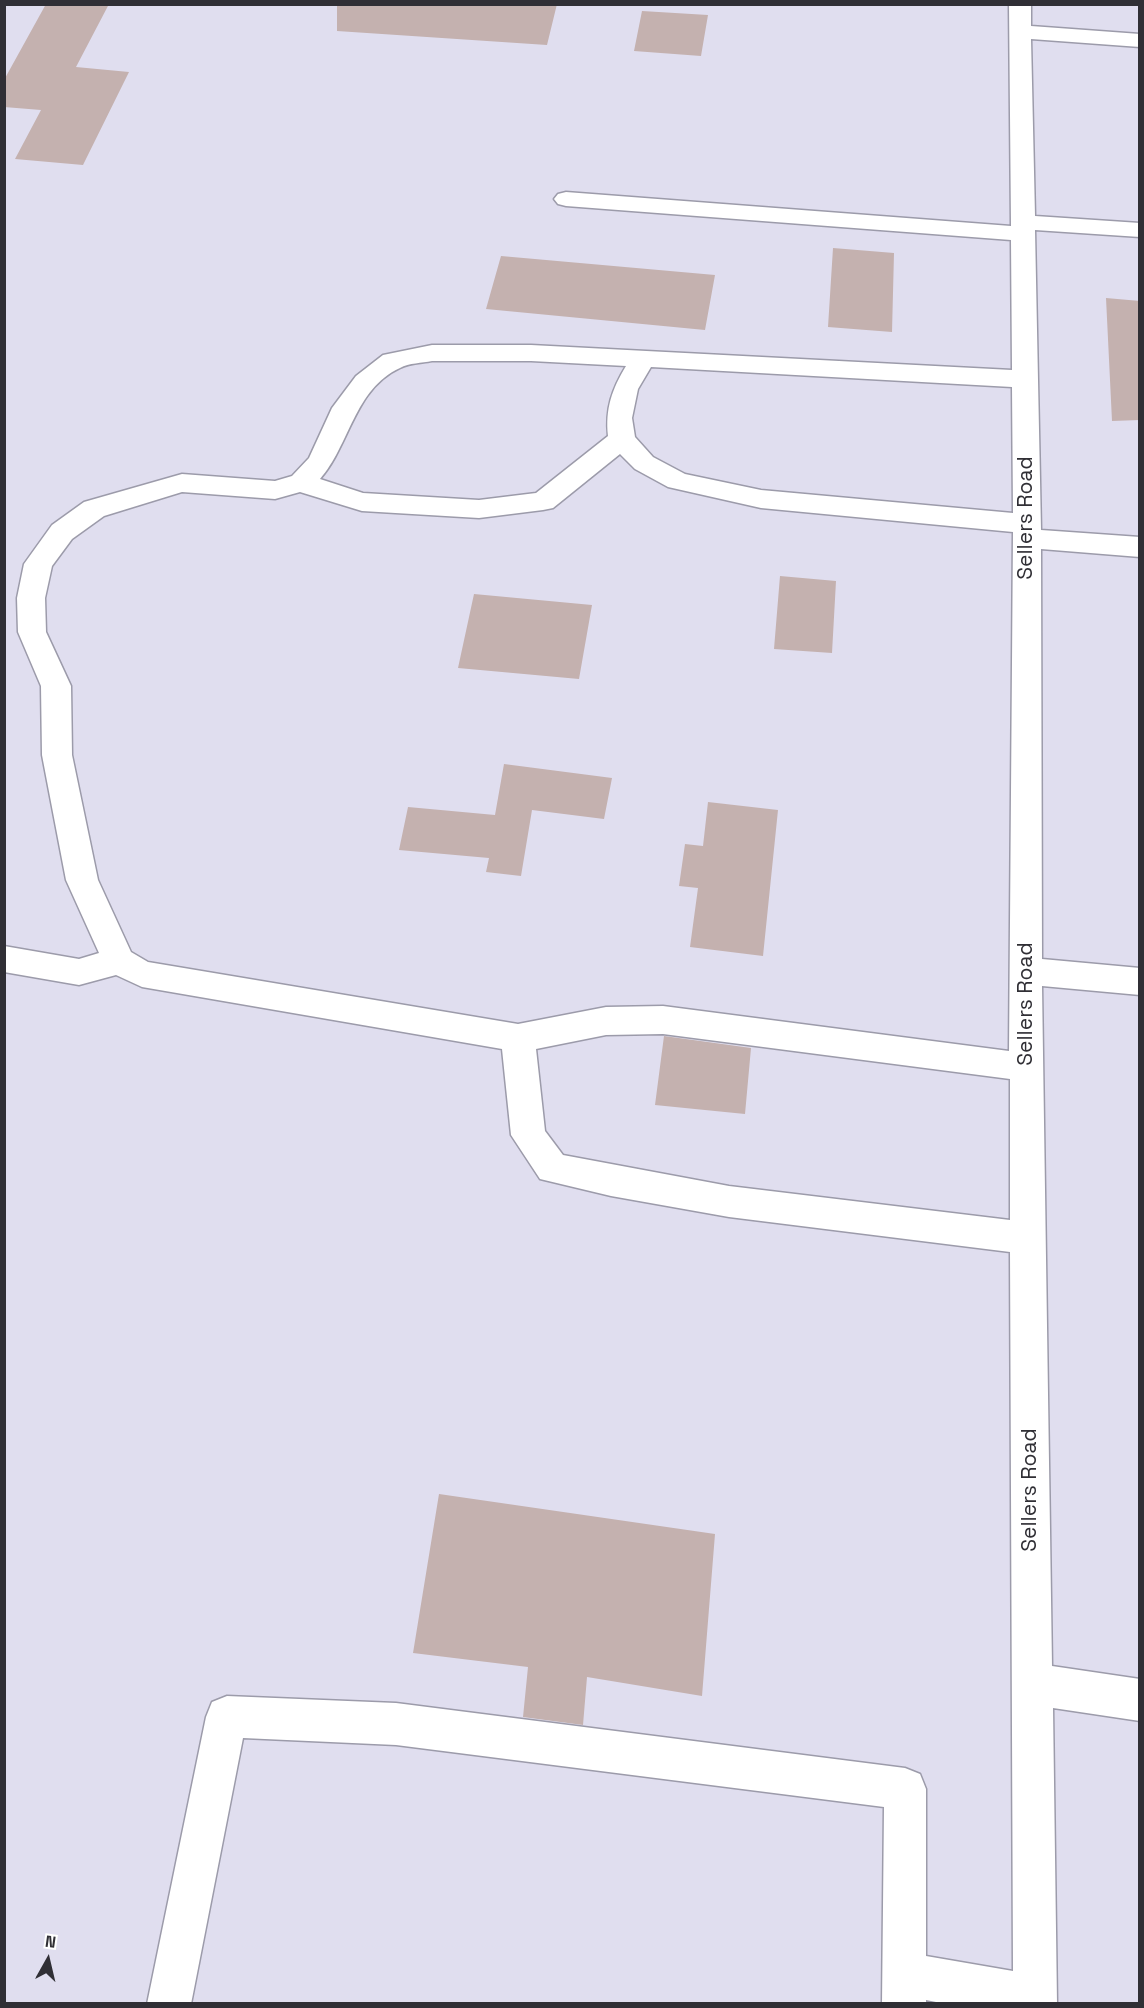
<!DOCTYPE html>
<html>
<head>
<meta charset="utf-8">
<style>
	body { margin:0 }
	#map { position:relative; width:1144px; height:2008px; overflow:hidden; background:#e0deef; font-family:"Space Grotesk",sans-serif }
	canvas { display:block }
	.frame { position:absolute; inset:0; border:6px solid #302f35; pointer-events:none }
	.north { position:absolute; left:18px; top:1930px; width:60px; height:60px; -webkit-text-stroke:4px #fff; paint-order:stroke; rotate:8deg; font-size:16px; font-weight:700; line-height:24px; text-align:center; color:#302f35 }
	.north::after { content:''; display:block; margin:auto; width:21px; height:27px; background:#302f35; clip-path:polygon(50% 0,100% 100%,50% 72%,0 100%) }
</style>
</head>
<body>
<div id="map">
<canvas width="1144" height="2008"></canvas>
<div class="frame"></div>
<div class="north">N</div>
</div>
<script>
const context = document.querySelector('canvas').getContext('2d');
context.lineJoin = 'round';
function fill(path, color) {
  context.fillStyle = color;
  context.fill(path, 'evenodd');
}
function trace(path, color, width, dash) {
  context.strokeStyle = color;
  context.lineWidth = width;
  context.lineCap = dash ? 'butt' : 'round';
  context.setLineDash(dash || []);
  context.stroke(path);
}
function drawText(font, color, halo, rows, align = 'center') {
  context.font = font + ' "Space Grotesk",sans-serif';
  context.lineWidth = 5;
  context.setLineDash([]);
  context.textBaseline = 'middle';
  context.strokeStyle = halo;
  context.fillStyle = color;
  for (const [text, x, y, turn = 0] of rows) {
    context.save();
    context.translate(x, y);
    context.rotate((+turn || 0) * Math.PI / 180);
    context.textAlign = isNaN(turn) ? turn : align;
    if (halo) context.strokeText(text, 0, 0);
    context.fillText(text, 0, 0);
    context.restore();
  }
}
const building = new Path2D(`
	M46,4H109L76,67L129,72L83,165L15,159L41,110L4,107V80Z
	M337,4H557L547,45L337,31Z
	M642,11L708,15L701,56L634,51Z
	M833,248L894,253L892,332L828,327Z
	M501,256L715,275L705,330L486,309Z
	M1106,298L1140,301V420L1112,421Z
	M780,576L836,581L832,653L774,649Z
	M474,594L592,605L579,679L458,668Z
	M504,764L612,778L604,819L532,810L521,876L486,872L489,858L399,850L408,807L495,815Z
	M708,802L778,810L763,956L690,947L698,888L679,886L685,844L703,846Z
	M664,1036L751,1048L745,1114L655,1105Z
	M439,1494L715,1534L702,1696L587,1677L583,1725L523,1717L528,1667L413,1653Z`);
const minor = new Path2D(`
	M1009,4H1031V26L1140,34V47L1031,39L1035,216L1140,223V237L1035,230L1041,530L1140,537V557L1041,549L1042,959L1140,968V995L1042,986L1052,1666L1140,1679V1721L1053,1708L1057,2004H946L926,2000V2004H882L884,1807L396,1745L243,1738L191,2004H147L206,1717L212,1702L227,1696L396,1703L905,1768L920,1774L926,1789V1956L1013,1971L1010,1252L729,1217L611,1196L540,1179L511,1135L502,1049L142,987L116,975L79,985L4,972V946L79,959L99,953L66,880L42,755L41,686L18,632L17,598L24,564L52,525L84,502L182,474L275,481L292,476L309,458L332,408L356,376L383,355L432,345H531L1012,370L1011,240L566,206L558,204L554,199L558,194L566,192L1011,226ZM432,361H531L626,366C612,389 605,409 608,436L536,493L479,500L363,493L320,479C350,445 354,389 400,368C409,363 422,363 432,361ZM651,367L1012,387L1013,513L761,490L685,474L653,457L635,437L632,418L638,389ZM620,454L635,469L668,487L761,508L1013,532L1009,1051L663,1006L606,1007L518,1024L148,962L131,952L98,880L72,755L71,686L46,632L45,598L52,566L72,539L104,516L182,492L275,499L300,492L362,511L479,518L543,510L553,508ZM663,1034L1010,1079V1220L729,1186L563,1155L545,1131L536,1049L606,1035Z`);
const streetNames = [
	["Sellers Road",1026,518,-90],
	["Sellers Road",1026,1004,-90],
	["Sellers Road",1030,1490,-90]
];
fill(building, '#c4b1af');
trace(minor, '#9c9baa', 3);
fill(minor, '#fff');
drawText('21px', '#302f35', '#fff', streetNames);
</script>
</body>
</html>
